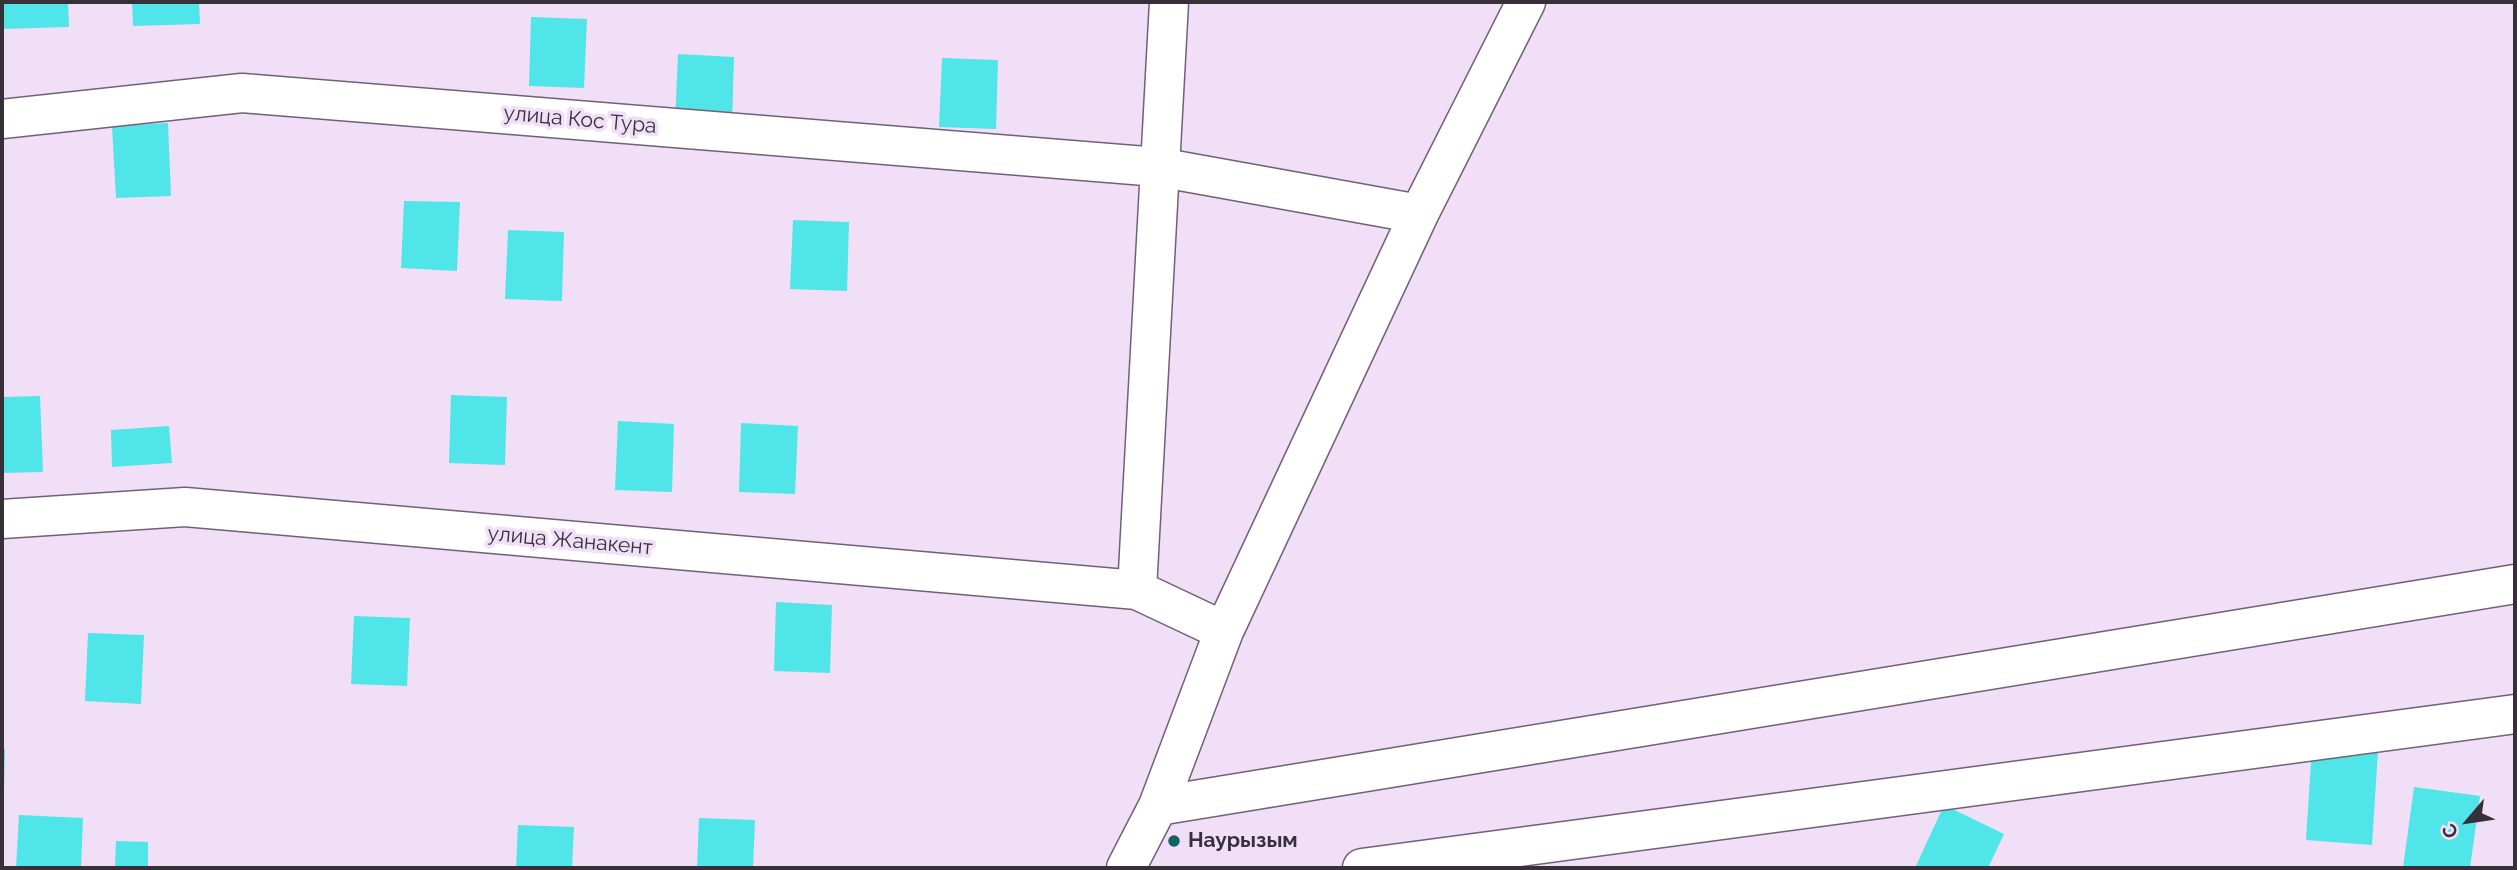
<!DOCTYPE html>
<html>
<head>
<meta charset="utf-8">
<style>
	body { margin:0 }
	#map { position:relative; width:2517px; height:870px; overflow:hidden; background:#f1dff7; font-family:Raleway,sans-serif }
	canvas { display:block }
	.frame { position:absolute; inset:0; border:4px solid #373039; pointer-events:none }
	.north { position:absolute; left:2433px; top:786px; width:70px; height:70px; -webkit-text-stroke:5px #f1dff7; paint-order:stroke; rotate:241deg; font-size:19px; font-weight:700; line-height:28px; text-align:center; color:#373039 }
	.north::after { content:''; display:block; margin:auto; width:24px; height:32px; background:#373039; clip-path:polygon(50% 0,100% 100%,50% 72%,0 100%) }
</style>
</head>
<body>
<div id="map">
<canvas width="2517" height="870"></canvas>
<div class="frame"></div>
<div class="north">С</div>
</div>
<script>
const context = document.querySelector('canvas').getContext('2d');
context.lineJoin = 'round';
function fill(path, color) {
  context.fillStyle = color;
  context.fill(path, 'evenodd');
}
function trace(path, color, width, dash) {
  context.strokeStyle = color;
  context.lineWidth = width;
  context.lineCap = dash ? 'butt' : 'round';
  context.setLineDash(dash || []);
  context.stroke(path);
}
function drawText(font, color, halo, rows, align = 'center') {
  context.font = font + ' Raleway,sans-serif';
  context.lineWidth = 7;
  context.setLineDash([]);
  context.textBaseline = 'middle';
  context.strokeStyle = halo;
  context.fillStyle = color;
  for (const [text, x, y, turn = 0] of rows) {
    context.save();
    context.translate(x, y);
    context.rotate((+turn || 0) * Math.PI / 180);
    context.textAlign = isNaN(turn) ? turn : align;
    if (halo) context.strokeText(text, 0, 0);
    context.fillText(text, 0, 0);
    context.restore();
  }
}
const building = new Path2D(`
	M2,2H68L69,27L2,29Z
	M132,2H199L200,24L133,26Z
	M531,17L587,19L584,88L529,86Z
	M678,54L734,57L732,125L675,123Z
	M942,58L998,60L996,129L939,127Z
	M168,123L171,196L116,198L112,126Z
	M404,201L460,202L457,271L401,268Z
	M793,220L849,222L847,291L790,289Z
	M508,230L564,232L562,301L505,299Z
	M451,395L507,397L505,465L449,463Z
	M40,396L43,472L2,473V397Z
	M618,421L674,424L672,492L615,490Z
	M741,423L798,426L795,494L739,492Z
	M169,426L172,463L112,467L111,430Z
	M776,602L832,605L830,673L774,671Z
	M354,616L410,618L407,686L351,684Z
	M88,633L144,635L141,704L85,701Z
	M2312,746L2378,751L2372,845L2306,840Z
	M2,749H5L4,791H2Z
	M2414,787L2480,796L2470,868H2403Z
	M1944,805L2004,834L1988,868H1915Z
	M19,815L83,818L81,868H16Z
	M699,818L755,820L753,868H697Z
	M518,825L574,827L572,868H516Z
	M116,841L148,842V868H115Z`);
const minor = new Path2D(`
	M1169,2L1137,590L1224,631
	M2,119L242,93L1158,167L1419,214
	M2,519L185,507L1137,590
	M1158,806L2515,584
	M1126,868L1158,806L1224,631L1419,214L1526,2
	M1362,868L2515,714`);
const markers = [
	[1174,841,7,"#106264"]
];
const streetNames = [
	["улица Кос Тура",580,120,5],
	["улица Жанакент",570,541,5]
];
const poiNames = [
	["Наурызым",1188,841]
];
fill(building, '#50e5e9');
trace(minor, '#716076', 41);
trace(minor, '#fff', 38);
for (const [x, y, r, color] of markers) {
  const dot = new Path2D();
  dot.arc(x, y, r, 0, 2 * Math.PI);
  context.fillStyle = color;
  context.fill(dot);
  trace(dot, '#f1dff7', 2.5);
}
drawText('21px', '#373039', '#f1dff7', streetNames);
drawText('bold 21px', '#373039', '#f1dff7', poiNames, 'left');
</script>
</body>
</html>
